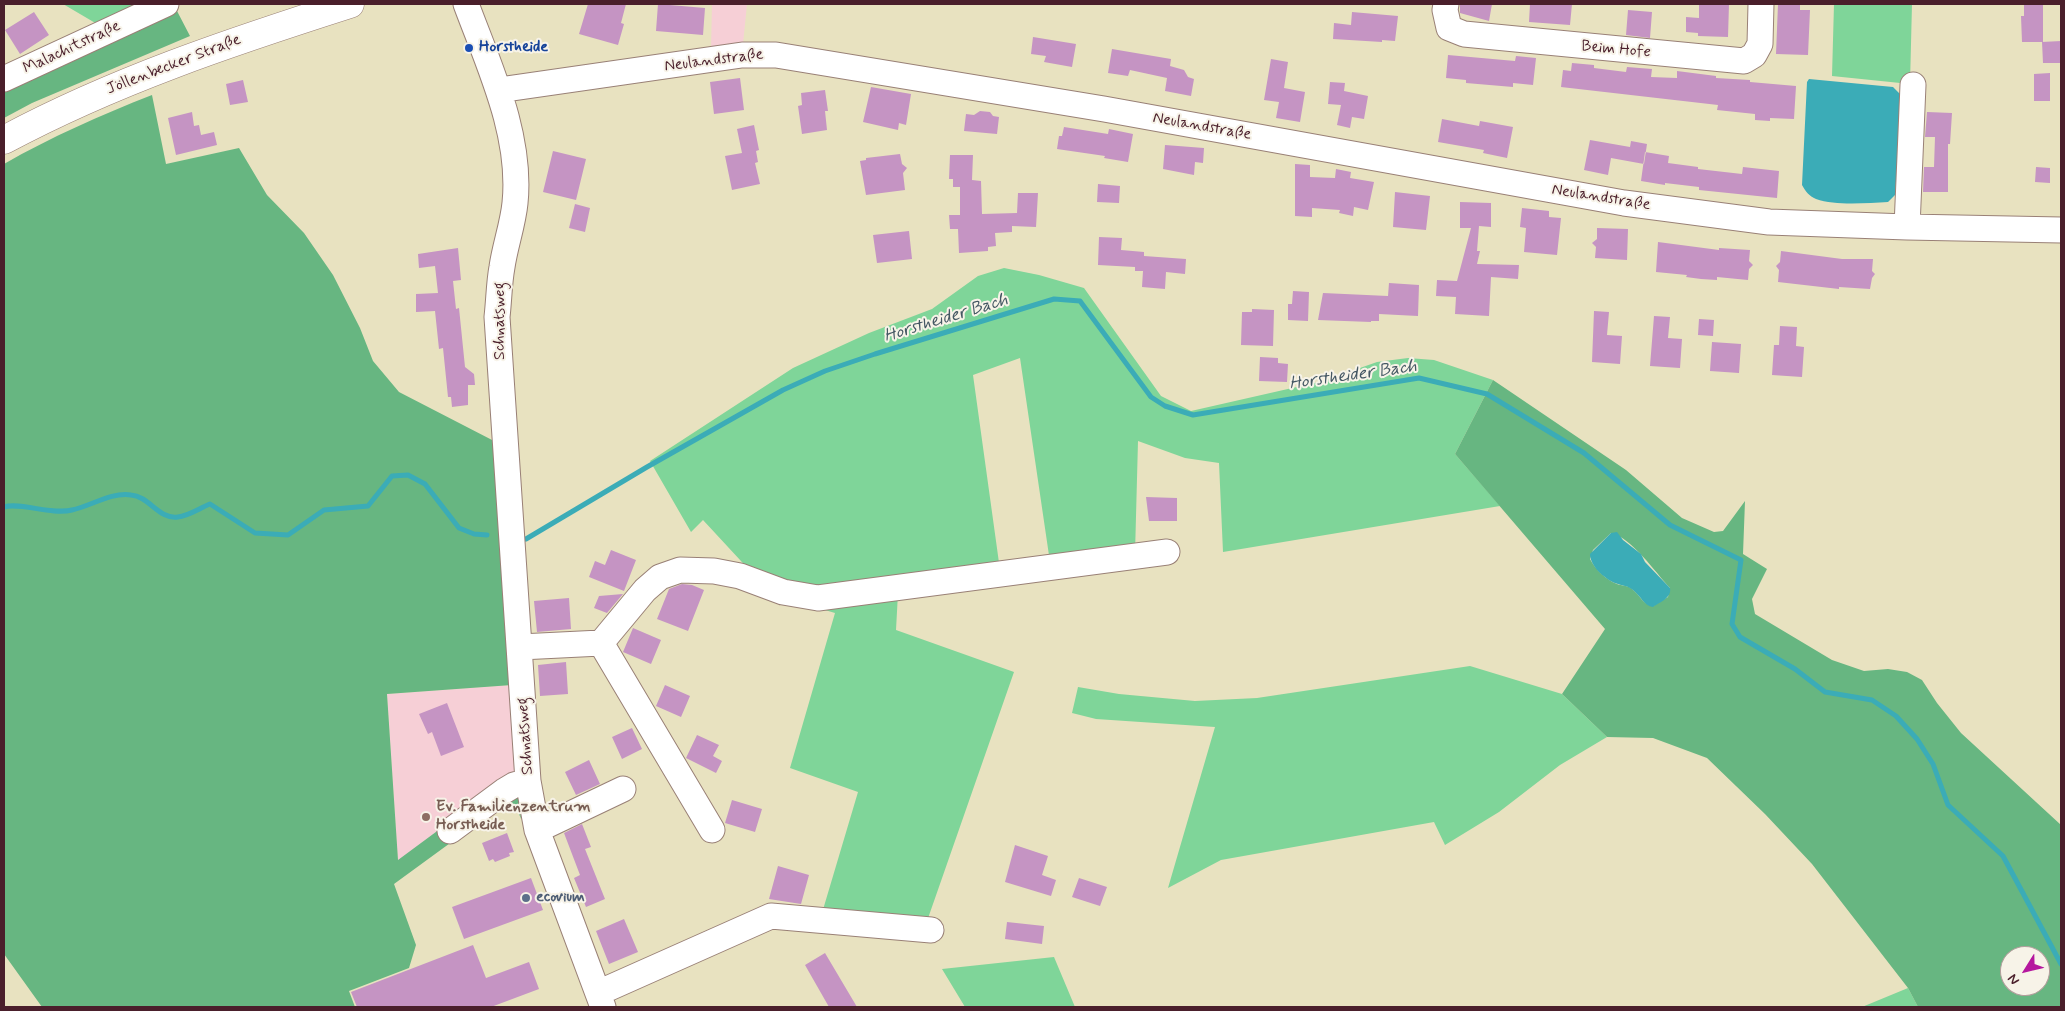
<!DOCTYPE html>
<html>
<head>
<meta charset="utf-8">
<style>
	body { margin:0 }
	#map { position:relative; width:2065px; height:1011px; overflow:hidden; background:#e8e2c0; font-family:Mynerve,sans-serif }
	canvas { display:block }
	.frame { position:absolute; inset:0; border:5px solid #4a1f2b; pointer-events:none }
	.north { position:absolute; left:2000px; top:946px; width:50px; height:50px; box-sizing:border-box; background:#f7f3e8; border:1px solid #b29e9c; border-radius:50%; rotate:234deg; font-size:14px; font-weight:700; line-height:20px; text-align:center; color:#4a1f2b }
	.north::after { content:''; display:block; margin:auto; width:18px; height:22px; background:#b5179e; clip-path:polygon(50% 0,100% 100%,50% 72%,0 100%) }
</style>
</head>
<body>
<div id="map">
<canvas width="2065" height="1011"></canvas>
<div class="frame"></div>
<div class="north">N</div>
</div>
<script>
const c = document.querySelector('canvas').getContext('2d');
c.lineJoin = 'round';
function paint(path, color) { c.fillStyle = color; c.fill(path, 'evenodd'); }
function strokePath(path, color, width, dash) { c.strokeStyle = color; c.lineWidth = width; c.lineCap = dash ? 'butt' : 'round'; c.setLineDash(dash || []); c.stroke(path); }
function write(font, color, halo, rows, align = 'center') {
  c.font = font + ' Mynerve,sans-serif'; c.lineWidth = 4; c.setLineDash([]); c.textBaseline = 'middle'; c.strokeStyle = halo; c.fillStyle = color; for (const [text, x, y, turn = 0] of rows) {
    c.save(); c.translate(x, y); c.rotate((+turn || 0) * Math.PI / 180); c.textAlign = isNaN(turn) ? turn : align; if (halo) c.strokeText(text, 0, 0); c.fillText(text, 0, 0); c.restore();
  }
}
paint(new Path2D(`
	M712 4H747L743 44 711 49Z
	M512 685 517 772 398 861 387 694Z`), '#f6cfd6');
paint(new Path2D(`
	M63 4H140L97 24Z
	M1834 4H1912L1910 84 1832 76Z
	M1004 268 1039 275 1084 288 1161 396 1191 411 1323 381 1377 362 1408 358 1434 360 1493 380 1455 454 1500 506 1223 552 1219 463 1185 458 1138 441 1135 554 1051 569 1020 358 973 375 1000 570 819 594 753 574 703 520 691 532 650 461 793 368 869 333 932 309 978 276Z
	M898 593 896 630 1014 672 926 924 822 913 858 792 790 768 835 613 798 602Z
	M1470 666 1562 694 1607 737 1560 765 1499 812 1445 845 1434 822 1221 860 1168 888 1215 727 1096 719 1072 713 1078 687 1119 694 1195 701 1257 698Z
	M1054 957 1075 1007H965L942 969Z
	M1908 988 1918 1007H1862Z`), '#7fd599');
paint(new Path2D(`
	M177 11 190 36 32 103 4 118V87Z
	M152 95 166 164 239 148 267 195 304 233 333 275 360 328 373 361 399 392 494 441 512 685 387 694 398 860 517 772 521 819 516 806 509 802 505 803 394 884 416 945 409 968 349 991 355 1007H42L4 954V164C51 137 101 115 152 95Z
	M1493 380 1626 470 1682 518 1714 532 1723 531 1745 501 1743 554 1767 569 1752 599 1755 614 1832 660 1864 671 1888 669 1907 672 1922 680 1937 703 1961 733 2061 825V1007H1918L1908 988 1812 864 1765 814 1707 758 1653 738 1607 737 1562 694 1605 629 1455 454ZM1611 533C1632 538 1655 572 1670 588L1668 597 1653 606C1643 605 1640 595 1632 589 1627 585 1622 586 1617 584 1606 580 1595 569 1590 559L1593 550ZM2010 956H2040V986H2010Z`), '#67b681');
paint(new Path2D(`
	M1809 79 1893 87 1902 96 1895 195 1888 202C1867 203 1836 206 1816 199 1809 196 1806 192 1802 185L1807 82Z
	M1617 532 1623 540 1641 554 1645 562 1670 588C1672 598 1660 602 1653 607 1644 606 1640 595 1633 590 1628 586 1624 586 1618 584 1607 581 1590 567 1590 554L1611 533Z`), '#3bacb7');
strokePath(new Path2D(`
	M4 507C20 502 51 515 72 510 91 506 111 492 131 495 149 496 159 520 178 517 188 516 200 508 210 504L255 533 288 535 324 510 368 506 392 476 408 475 425 484 459 528 474 534 487 535
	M526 539 647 467 783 390 825 371 875 354 1054 299 1080 301 1151 397 1165 406 1193 415 1419 378 1487 394 1584 453 1670 525 1741 560 1732 624 1740 637 1795 669 1825 692 1872 700 1896 716 1917 739 1933 764 1948 805 2003 856 2061 964`), '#3bacb7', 5);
paint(new Path2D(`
	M588 4H626L621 23 624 24 618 45 579 34Z
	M658 4 705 8 703 35 656 31Z
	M1460 4H1492L1489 21 1460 13Z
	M1530 4H1572L1570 25 1529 22Z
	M1699 4H1729L1728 37 1698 36V33L1686 32V17L1699 18Z
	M1778 4H1800V10H1810L1808 55 1776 54Z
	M2024 4H2043V42H2022L2021 16H2024Z
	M1628 10 1652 12 1650 38 1626 35Z
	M34 12 49 35 20 54 5 30Z
	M1352 12 1398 16 1395 41 1382 40V42L1333 39 1334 23 1351 25Z
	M1033 37 1076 44 1072 67 1044 62 1046 56 1031 54Z
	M2061 41V63H2043L2042 42Z
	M1112 49 1171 59 1170 66 1184 70 1188 77 1194 79 1191 96 1165 91 1167 78 1130 70 1128 76 1108 73Z
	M1448 55 1515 61 1516 56 1536 58 1533 85 1513 83V87L1466 83V80L1446 78Z
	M1271 59 1288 62 1284 88 1305 92 1300 122 1276 118 1279 102 1264 100Z
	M1572 63 1594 65V68L1626 72 1627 67 1652 69 1651 77 1677 78V71L1716 76V78L1750 80V82L1796 86 1794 119 1770 118V121L1755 120V114L1717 110 1718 105 1561 87 1563 70 1571 71Z
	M2050 73V101H2034V74Z
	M740 78 744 110 714 114 710 82Z
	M243 80 248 102 230 105 226 84Z
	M1330 82 1345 83 1344 91 1368 96 1364 119 1352 117 1350 128 1337 125 1341 105 1328 104Z
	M871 87 911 94 906 125 899 123 898 130 863 122Z
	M825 90 828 111H825L827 130 802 134 798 106 802 105 801 93Z
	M980 111 990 112 993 116 999 117 997 134 964 131 966 114 974 115Z
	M192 112 194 126 199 125 201 135 214 132 217 145 176 155 168 118Z
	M1927 112 1952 113 1950 144H1948V192H1923L1924 167H1934L1935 137H1925Z
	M1442 119 1479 126 1480 121 1513 127 1507 158 1483 153 1484 150 1438 142Z
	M754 125 759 150 756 151 758 162 755 163 760 184 732 190 725 156 742 153 737 129Z
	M1064 127 1108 134 1109 129 1133 134 1128 162 1104 158 1105 156 1057 149 1059 136H1062Z
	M1590 140 1630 147 1631 141 1647 144 1644 164 1611 158 1608 175 1584 170Z
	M1165 145 1204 148 1203 163 1195 162 1194 175 1163 169Z
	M553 151 586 159 576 200 543 192Z
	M1645 152 1669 156 1668 163 1698 167V169L1742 174 1743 167 1779 171 1777 198 1699 190V187L1665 183V185L1641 181Z
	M900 154 902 164 907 168 903 173 905 190 866 195 860 161 866 160V158Z
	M950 155H973L972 180 981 181 982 214 1017 213 1018 193H1038L1036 227 1012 226V232L995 233 996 246 988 247V251L959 253 958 229H950L949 215H960V187H953V179H949Z
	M1295 164 1310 165V177L1335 178 1336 169 1351 172 1350 178 1374 182 1368 210 1354 207 1353 216 1339 213 1340 210 1312 208V217L1295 216Z
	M2036 167 2050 168V183L2035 182Z
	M1098 184 1120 186 1119 203 1097 202Z
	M1395 192 1430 196 1426 230 1393 227Z
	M1460 202 1491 203V227L1479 226 1477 251H1480L1477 264 1519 265 1518 279 1491 277 1489 316 1455 314 1456 297 1436 296 1437 280 1457 281 1471 228H1460Z
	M575 204 590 208 585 232 569 228Z
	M1522 208 1549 211V217L1561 218 1557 255 1524 252 1526 228 1520 227Z
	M1597 228 1628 229 1627 260 1595 258 1596 247 1592 243 1597 239Z
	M909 231 912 259 877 263 873 235Z
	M1099 237 1122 238 1121 250 1144 252V256L1186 259 1185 274 1166 272 1165 289 1142 287 1143 271H1135V267L1098 265Z
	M1658 242 1719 250V248L1750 250 1749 261 1753 265 1749 269 1748 280 1717 277V280L1701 279 1686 277 1687 275 1656 272Z
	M458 248 461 280 453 281 456 309 459 308 465 367 474 374 475 385H468V405L452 407 451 397H448L443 348 439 349 435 311 416 312V294L438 293 435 266 419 268 418 254Z
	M1781 251 1842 259H1873L1872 271 1875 274 1872 278 1870 289 1839 287V289L1778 282 1779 270 1776 266 1780 262Z
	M1389 283 1419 285 1418 316 1379 314V321H1371V322L1318 320 1323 293 1388 296Z
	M1293 291 1309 292 1308 321 1288 320V304H1292Z
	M1252 309 1274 310 1273 346 1241 345 1242 312H1252Z
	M1594 311 1609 312 1607 335 1622 336 1620 364 1592 362Z
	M1654 316 1670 317 1668 338 1682 339 1680 368 1650 366Z
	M1699 319 1714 320 1713 336 1698 335Z
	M1780 326 1797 327 1796 346 1804 347 1802 377 1772 375 1774 345H1779Z
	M1712 342 1741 344 1739 373 1710 371Z
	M1260 357 1278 358V363L1288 364 1287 382 1259 381Z
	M1146 497 1177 498V521H1149Z
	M611 550 636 560 624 591 589 577 595 561 605 565Z
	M682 584 692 585 704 590 688 631 657 619 669 589Z
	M623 594 607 613 594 608 599 596Z
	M569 598 571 629 537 632 534 601Z
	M633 628 661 640 651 664 623 652Z
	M566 662 568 694 540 696 538 665Z
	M665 685 690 696 681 717 656 706Z
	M447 703 464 747 441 756 432 732 428 734 419 714Z
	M632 728 642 749 622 759 612 737Z
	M697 735 719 745 713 756 722 761 716 773 686 758Z
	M589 760 600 784 576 795 565 772Z
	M732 800 762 809 755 832 725 823Z
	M582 824 591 847 585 849 605 899 586 907 574 878 580 875 564 833Z
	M507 833 514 852 509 853 510 856 495 862 493 859 489 861 482 843Z
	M1015 845 1048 856 1042 875 1056 880 1051 896 1005 882Z
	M778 866 809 875 801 904 769 899Z
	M531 878 543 910 464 939 452 907Z
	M1079 878 1107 887 1100 906 1072 897Z
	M624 919 638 952 609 964 596 931Z
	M1007 922 1044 926 1042 944 1005 939Z
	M473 945 486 978 529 962 539 989 491 1007H357L351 992Z
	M825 953 857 1007H829L805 965Z`), '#c594c3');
const minor = new Path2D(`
	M466 4C489 66 522 135 515 203 513 224 505 246 502 267 499 283 499 300 497 317L528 781 537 830 603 1007
	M1446 4 1445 10 1449 28 1464 34 1744 61 1754 55 1760 44 1761 4
	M4 79 166 4
	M499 90 742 55H776L1104 109 1624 203 1769 222 1907 227 2061 230
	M1907 227 1913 85
	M601 643 712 830
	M520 647 601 643 645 590 660 577 680 570 714 571 740 576 783 592 818 598 1167 552
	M537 830 623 789
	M450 831 504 791 514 785 528 781
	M598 993 771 916 931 930`);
const major = new Path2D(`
	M4 140C114 81 231 42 350 4`);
strokePath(minor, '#998076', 27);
strokePath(major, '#998076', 29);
strokePath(minor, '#fff', 25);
strokePath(major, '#fff', 28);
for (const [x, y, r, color] of [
	[469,48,5,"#1a4fb4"],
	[426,817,5,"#8d6e63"],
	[526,898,5,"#5c6f8a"]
]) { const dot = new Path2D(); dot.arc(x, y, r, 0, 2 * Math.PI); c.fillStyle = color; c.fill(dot); strokePath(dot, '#f7f3e8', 2); }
write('16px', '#4a1f2b', '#f7f3e8', [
	["Malachitstraße",72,48,-25],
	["Beim Hofe",1616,50,5],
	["Neulandstraße",714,61,-7],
	["Jöllenbecker Straße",174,65,-21],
	["Neulandstraße",1202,127,10],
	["Neulandstraße",1601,198,9],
	["Schnatsweg",501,321,-90],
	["Schnatsweg",526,736,-94]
]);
write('bold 16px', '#164399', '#f7f3e8', [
	["Horstheide",479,48]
], 'left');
write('bold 16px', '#785e54', '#f7f3e8', [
	["Ev. Familienzentrum",436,808],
	["Horstheide",436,826]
], 'left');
write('bold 16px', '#4e5e75', '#f7f3e8', [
	["ecovium",536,898]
], 'left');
write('italic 18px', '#445763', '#f7f3e8', [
	["Horstheider Bach",946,319,-17],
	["Horstheider Bach",1353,376,-8]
]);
</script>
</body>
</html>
